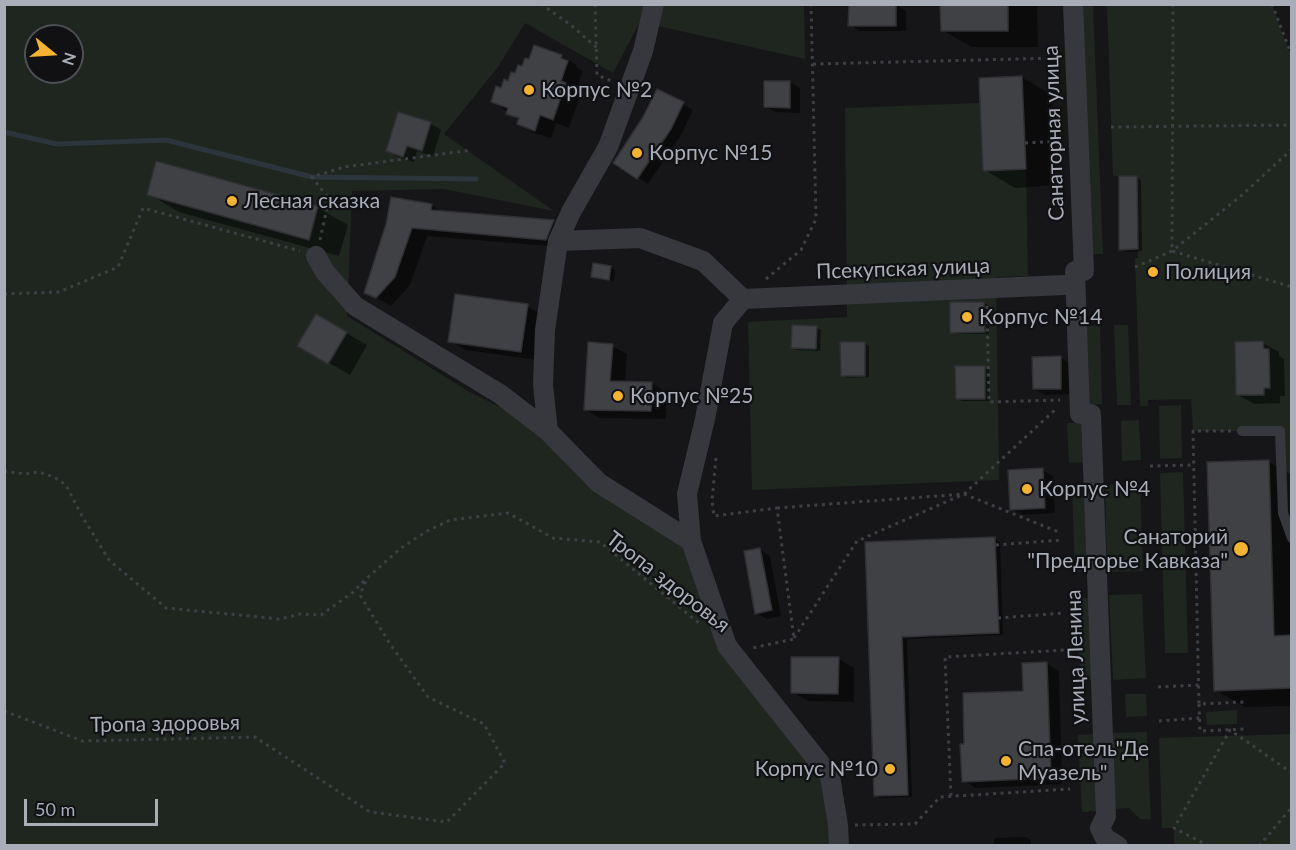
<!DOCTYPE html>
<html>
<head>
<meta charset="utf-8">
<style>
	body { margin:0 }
	#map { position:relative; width:1296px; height:850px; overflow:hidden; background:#161618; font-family:Lato,sans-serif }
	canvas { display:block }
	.frame { position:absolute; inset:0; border:6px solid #a8adb8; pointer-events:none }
	.north { position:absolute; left:24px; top:24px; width:60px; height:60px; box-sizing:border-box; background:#111113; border:2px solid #4d4f55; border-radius:50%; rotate:108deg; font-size:16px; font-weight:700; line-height:24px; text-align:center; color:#a8adb8 }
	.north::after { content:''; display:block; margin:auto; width:21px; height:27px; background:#f4b332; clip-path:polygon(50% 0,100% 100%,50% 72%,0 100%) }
	.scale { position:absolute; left:24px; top:799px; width:134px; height:27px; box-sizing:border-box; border:3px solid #a8adb8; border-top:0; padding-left:8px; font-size:18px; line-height:21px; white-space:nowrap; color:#a8adb8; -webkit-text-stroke:4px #111113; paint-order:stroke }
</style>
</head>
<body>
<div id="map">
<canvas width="1296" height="850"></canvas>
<div class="frame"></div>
<div class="north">N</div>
<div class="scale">50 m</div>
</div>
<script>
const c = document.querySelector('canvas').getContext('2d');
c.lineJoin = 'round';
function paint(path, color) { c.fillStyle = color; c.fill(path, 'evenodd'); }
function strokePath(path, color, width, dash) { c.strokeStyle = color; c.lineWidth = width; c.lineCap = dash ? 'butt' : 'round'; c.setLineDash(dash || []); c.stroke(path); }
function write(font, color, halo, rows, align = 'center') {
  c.font = font + ' Lato,sans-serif'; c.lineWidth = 4.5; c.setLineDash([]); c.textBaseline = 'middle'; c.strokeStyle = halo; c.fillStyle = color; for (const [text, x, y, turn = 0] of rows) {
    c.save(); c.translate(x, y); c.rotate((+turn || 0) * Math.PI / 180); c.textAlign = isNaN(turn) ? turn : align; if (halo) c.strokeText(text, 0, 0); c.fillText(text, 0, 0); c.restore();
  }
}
paint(new Path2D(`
	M5 5H804L805 59 640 22 613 73 525 23 498 67 444 134 554 211 444 189 352 191 347 316 468 391 548 431 599 483 691 541 727 646 830 776 839 845 5 846ZM36 36H72V72H36Z
	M1081 5H1093L1103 254H1091Z
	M1107 5H1272L1291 56V538L1283 514 1280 431H1193L1191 399 1148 400V406H1140L1135 258H1138L1137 176H1113Z
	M980 103 983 171 1026 169 1028 276 996 277 999 480 752 490 748 322 847 317 845 108Z
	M1100 325 1102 404 1087 405 1085 326Z
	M1114 325H1128L1131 405H1117Z
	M1181 405 1182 458 1160 459 1159 406Z
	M1139 420 1141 460 1122 461 1121 421Z
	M1067 423H1085L1086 462 1069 463Z
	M1183 472 1188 653H1165L1160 473Z
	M1140 484 1143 571 1107 572 1105 485Z
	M1072 487H1085L1089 571 1075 572Z
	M1142 594 1146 678 1113 680 1109 595Z
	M1090 598 1093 680H1080L1077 599Z
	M1125 694H1146L1147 716 1126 717Z
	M1237 710V724L1207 725 1206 712Z
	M1147 732 1151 819H1140L1129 808 1113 809 1110 733Z
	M1095 734 1099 811 1082 812 1078 735Z
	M1291 734V845H1174V828H1162L1159 738Z`), '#1e261f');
paint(new Path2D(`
	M942 4H1037L1038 47H972L942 30Z
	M896 5 906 11V31H860L850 25Z
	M561 56 577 65 576 67 583 71 576 90 581 93 569 128 556 123 551 138 534 133 519 124 520 120 492 101 516 75Z
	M1021 77 1052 95 1056 185 1015 188 985 170Z
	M790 82 800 88V113L776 112 765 106Z
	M683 104 693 110 681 135 648 184 615 162Z
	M399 114 431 124 441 130 433 156 417 151 414 162 398 157 388 151Z
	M1136 177 1141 180 1142 251 1126 252 1121 249Z
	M149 194 318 208 348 225 339 256 179 212Z
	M431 205 445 213 554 222 568 230 561 247 427 236 410 285 391 306 366 292 387 224Z
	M611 267 615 270 614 281 597 279 593 276Z
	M951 303H984L989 306V334H956L951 332Z
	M527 306 543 315 537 360 466 350 450 341Z
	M317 316 367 345 350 375 299 345Z
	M817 328 821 330 820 351 797 350 793 347Z
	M864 343 869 346V377L847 378 842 375Z
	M1263 343 1279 352V356L1284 359 1285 396H1280V403L1254 404 1238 395Z
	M612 346 627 354 625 383H651L666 392V419L600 418 586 410Z
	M1061 358 1071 364V394L1045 395 1034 389Z
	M984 368 989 370V401H962L957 398Z
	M1269 462 1292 475V706L1245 707 1215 690Z
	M1042 470 1053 476 1055 513 1022 515 1012 509Z
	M995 539 1000 542 1003 635 907 639 912 797 880 798 875 795 867 544Z
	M760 550 770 556 781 616 767 619 756 613Z
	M839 659 854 668V702L808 701 792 692Z
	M1047 664 1059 671 1062 784 976 788 964 781 966 745 1024 693Z
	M1026 837 1031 840V846H994V838Z`), '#0007');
strokePath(new Path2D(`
	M4 132 57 144 166 140 312 177 476 179`), '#2c353c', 5);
const building = new Path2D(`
	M849 4H896V26H848Z
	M940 4H1008V31H941Z
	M534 45 562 55 561 58 568 61 561 81 566 83 553 120 540 115 535 131 517 124 519 118 506 114 508 108 491 102 496 86 501 88 504 79 508 81 511 72 515 73 518 65 522 66 525 58 529 59Z
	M1022 76 1026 169 983 171 979 78Z
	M764 81H790V108L764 107Z
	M657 89 684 102 671 129 637 179 613 163 643 117Z
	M398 112 431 122 422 151 407 146 403 157 386 151Z
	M156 161 318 206 309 240 147 195Z
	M1119 176H1137L1138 249 1119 250Z
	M391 197 432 204 431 210 554 220 546 240 412 228 395 277 376 298 364 293 386 224Z
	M593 263 611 266 609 280 591 277Z
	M455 294 528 304 521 352 448 342Z
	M950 302H984L985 332 950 333Z
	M316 314 347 332 328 364 297 346Z
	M792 325 817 326 816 349 791 348Z
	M1263 341 1264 349H1269L1270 388H1264V395H1236L1235 342Z
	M588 342 613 344 610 381 652 382 651 411 584 410Z
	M840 342H865V376H841Z
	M1061 356V389H1033L1032 357Z
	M955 366H985V399H956Z
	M1269 460 1274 636 1292 635V688L1214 691 1207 462Z
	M1043 468 1045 508 1010 510 1008 470Z
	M995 537 999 633 902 637 908 795 874 796 865 542Z
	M760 548 772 610 755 614 744 551Z
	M791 657H839L838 694 791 693Z
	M1047 662 1051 778 962 782 960 744H964L963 693 1023 691 1022 663Z`);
paint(building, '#404145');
strokePath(building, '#303034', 1.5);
strokePath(new Path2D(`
	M541 4 571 25 597 48
	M595 4 597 75 614 82
	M1173 4 1172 251 1292 287
	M1272 4 1292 56
	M813 64 1058 58
	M1111 127 1292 125
	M1025 143 1061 141
	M320 240 329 199 312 177 344 167 472 150
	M1135 267 1172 251 1241 196 1292 149
	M766 279 801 250 816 219 811 4
	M4 294 59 292 118 267 143 208 300 251
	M987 306 989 402 1060 400
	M1231 431H1193L1199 704 1244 702
	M716 458 712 500 714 516 777 508 794 639 752 648
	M1150 466 1194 465
	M4 471 25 474 39 472 54 477 66 485 82 516 109 560 166 608 280 619 300 614 321 615 352 593 365 580
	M777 508 964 494 1057 408
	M996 545 1061 540
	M998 618 1064 613
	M794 638 857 541 964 494 1061 533
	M1158 687 1199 685
	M1199 704 1200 731 1245 729
	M4 711 83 741 255 737 370 812 447 822 505 763 484 724 428 697 390 644 360 595 367 578 401 548 427 531 450 520 508 513 553 538 600 542 700 624
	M1159 721 1200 718
	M951 796 945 657 1065 650
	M855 825 915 824 940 797 1070 789
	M1209 846 1174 828 1230 730 1292 773
	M1259 846 1292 807`), '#3d3f44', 3, [3, 4.5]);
strokePath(new Path2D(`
	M1242 431H1280L1283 513 1292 538`), '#37383d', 10);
strokePath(new Path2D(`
	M654 4 643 51 608 147 571 212 558 241 640 238 703 261 743 299 723 323 705 419 687 494 691 541 727 646 830 776 838 825 839 846
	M1073 4 1084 271H1075L1080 414H1091L1106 816 1100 828 1105 838 1118 846
	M558 241 545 330 543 385 548 431 599 483 691 541
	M316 256 325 272 355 306 500 394 548 431
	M743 299 1064 285`), '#37383d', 20);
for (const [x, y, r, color] of [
	[529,90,6,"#f4b332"],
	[637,153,6,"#f4b332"],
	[232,201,6,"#f4b332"],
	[1153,272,6,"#f4b332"],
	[967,317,6,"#f4b332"],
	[618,396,6,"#f4b332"],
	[1027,489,6,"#f4b332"],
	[1241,549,8,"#f4b332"],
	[1006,761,6,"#f4b332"],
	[890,769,6,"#f4b332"]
]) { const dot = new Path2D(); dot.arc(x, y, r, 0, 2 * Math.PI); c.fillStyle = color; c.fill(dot); strokePath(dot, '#111113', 2); }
write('21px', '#a8adb8', '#111113', [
	["Корпус №2",541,90],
	["Корпус №15",649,153],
	["Лесная сказка",244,201],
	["Полиция",1165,272],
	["Корпус №14",979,317],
	["Корпус №25",630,396],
	["Корпус №4",1039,489],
	["Санаторий",1228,537,"right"],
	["\"Предгорье Кавказа\"",1228,561,"right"],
	["Спа-отель\"Де",1018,749],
	["Муазель\"",1018,773],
	["Корпус №10",878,769,"right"]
], 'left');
write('21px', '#a8adb8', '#111113', [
	["Санаторная улица",1054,133,-92],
	["Псекупская улица",903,269,-2],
	["Тропа здоровья",668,582,38],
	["улица Ленина",1076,657,-92],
	["Тропа здоровья",165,724,-1]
]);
</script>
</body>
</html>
